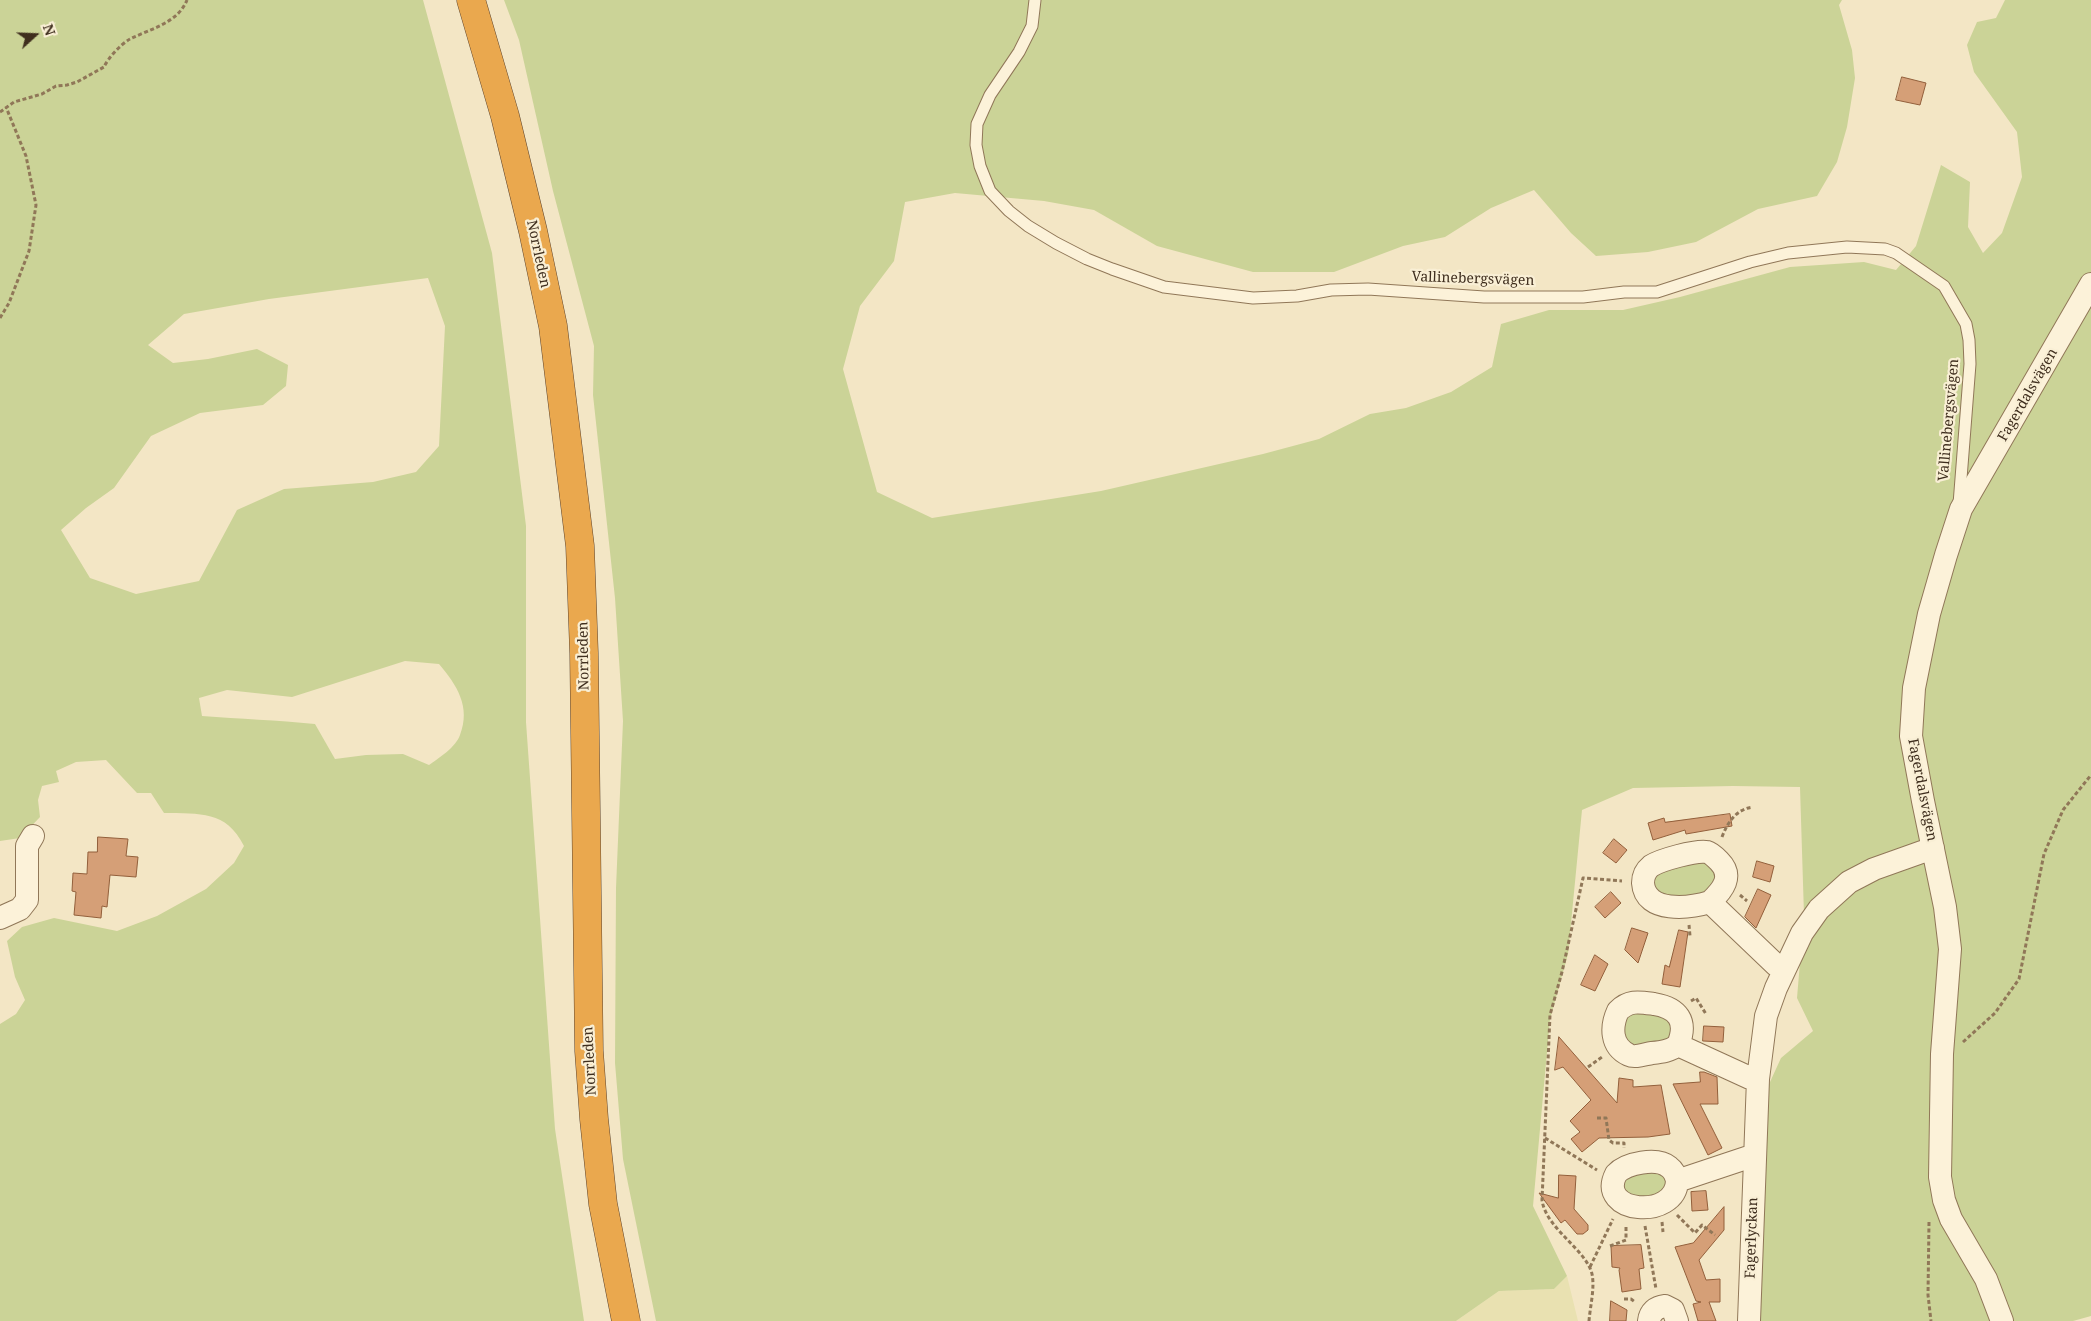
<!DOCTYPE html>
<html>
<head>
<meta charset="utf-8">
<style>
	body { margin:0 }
	#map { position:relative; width:2091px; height:1321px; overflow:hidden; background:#f3e6c5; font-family:"Noto Serif",serif }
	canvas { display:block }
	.north { position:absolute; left:10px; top:10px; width:50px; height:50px; -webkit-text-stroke:4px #f9efd5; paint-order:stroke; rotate:70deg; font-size:14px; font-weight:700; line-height:20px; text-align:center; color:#3f2e1e }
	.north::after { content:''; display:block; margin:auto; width:18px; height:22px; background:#3f2e1e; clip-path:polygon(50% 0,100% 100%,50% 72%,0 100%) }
</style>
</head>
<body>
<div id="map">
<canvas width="2091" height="1321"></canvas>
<div class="north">N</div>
</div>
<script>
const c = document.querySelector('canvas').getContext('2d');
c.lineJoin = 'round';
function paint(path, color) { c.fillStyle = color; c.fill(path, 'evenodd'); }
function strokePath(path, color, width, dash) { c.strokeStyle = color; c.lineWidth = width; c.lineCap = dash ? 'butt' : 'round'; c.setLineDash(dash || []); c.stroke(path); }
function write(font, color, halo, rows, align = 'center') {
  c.font = font + ' "Noto Serif",serif'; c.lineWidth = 4.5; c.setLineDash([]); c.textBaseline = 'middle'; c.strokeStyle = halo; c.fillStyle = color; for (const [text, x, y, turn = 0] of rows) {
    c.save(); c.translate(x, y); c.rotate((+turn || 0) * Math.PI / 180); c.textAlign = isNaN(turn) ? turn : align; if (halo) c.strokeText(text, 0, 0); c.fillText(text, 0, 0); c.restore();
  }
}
paint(new Path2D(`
	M1567 1276 1578 1321H1456L1499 1291 1554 1289Z`), '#e9e1b1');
paint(new Path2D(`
	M0 0H423L492 253 526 526V722L555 1129 584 1321H0V1024L16 1014 25 1000 15 977 7 941 22 927 54 918 117 931 157 916 206 889 234 863 244 846C226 810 200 814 164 813L151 793H137L106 760 76 762 56 771 59 782 42 786 38 800 40 817 20 838 0 841ZM428 278 445 326 439 446 416 472 373 482 284 489 237 510 199 581 136 594 90 578 61 530 86 508 114 488 151 436 200 413 263 405 286 386 288 365 257 349 208 359 173 363 148 345 184 314 269 299ZM405 661 439 664C457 685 471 707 460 735 456 747 439 758 429 765L403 754 366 755 335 759 315 724C277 720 240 719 202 716L199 698 227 690 292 697Z
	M504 0H1842L1839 5 1852 50 1855 78 1847 127 1837 162 1817 196 1758 209 1696 242 1648 252 1596 256 1571 233 1534 190 1491 208 1445 237 1403 246 1334 272H1253L1157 246 1094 210 1044 201 955 193 905 202 894 261 860 306 843 369 877 492 932 518 1101 491 1263 454 1319 439 1370 414 1406 408 1451 392 1492 367 1501 324 1549 310H1623L1680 297 1790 267 1864 262 1896 270 1916 246 1941 165 1970 182 1968 227 1983 253 2002 233 2022 177 2017 132 1974 72 1967 45 1977 22 1996 18 2005 0H2091V1316L2073 1321H1756L1760 1113 1770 1082 1781 1058 1813 1031 1797 998 1804 915 1800 787 1733 786 1633 788 1582 810 1568 954 1550 1019 1533 1206 1567 1276 1554 1289 1499 1291 1456 1321H656L623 1159 615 1063 616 888 623 721 615 598 593 395 594 346 553 191 519 40Z
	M1700 855 1720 869 1703 900 1667 903 1647 879Z
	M1624 1010 1669 1013 1675 1041 1629 1052 1619 1015Z
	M1656 1167 1671 1187 1639 1202 1617 1186 1618 1181Z`), '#cbd397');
const building = new Path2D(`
	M1902 77 1926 83 1920 105 1896 100Z
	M1730 814 1732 826 1686 834 1685 830 1653 840 1648 823 1664 818 1665 822Z
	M98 837 128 839 126 856 138 857 136 877 110 875 107 907 102 906 101 918 74 915 76 892 72 891 73 873 87 874 88 852H97Z
	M1614 839 1627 850 1616 863 1603 853Z
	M1757 861 1774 866 1770 882 1753 877Z
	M1758 889 1771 895 1756 928 1745 917Z
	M1611 892 1621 903 1605 918 1595 907Z
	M1632 928 1648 933 1638 963 1625 950Z
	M1679 930 1688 932 1680 987 1662 984 1665 965 1669 967Z
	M1595 955 1608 964 1595 991 1581 985Z
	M1704 1026 1724 1027 1723 1042 1703 1041Z
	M1559 1037 1617 1103 1619 1078 1633 1080V1087L1661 1085 1670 1134 1648 1137 1599 1138 1582 1152 1571 1139 1580 1132 1570 1121 1591 1100 1563 1067 1555 1070Z
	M1700 1072H1704L1717 1077 1718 1104H1700L1722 1148 1708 1155 1673 1084 1700 1082Z
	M1559 1175 1576 1176 1574 1209 1588 1225V1230L1583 1234H1577L1565 1220 1561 1223 1539 1193 1558 1198Z
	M1706 1191 1708 1210 1692 1211 1691 1192Z
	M1724 1207V1230L1699 1260 1706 1280 1720 1279V1302H1709L1716 1321H1698L1693 1304 1701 1302 1696 1301 1675 1247 1693 1243Z
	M1641 1245 1644 1268 1639 1269 1641 1289 1622 1292 1619 1270 1620 1268 1612 1267 1611 1246Z
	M1611 1301 1627 1310 1626 1321H1610Z`);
paint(building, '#d59f77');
strokePath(building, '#925f3b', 1);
const lane = new Path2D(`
	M1035 0 1032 26 1019 52 990 95 977 124 976 145 980 166 990 191 1009 211 1028 226 1056 243 1087 259 1112 269 1164 287 1253 298 1297 296 1331 290 1368 289 1484 297H1583L1624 292H1657L1750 262 1788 253 1847 247 1885 249 1896 253 1944 286 1966 324 1969 340 1970 364 1959 504`);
const street = new Path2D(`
	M1710 902C1723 890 1734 876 1719 861 1715 857 1711 853 1707 852 1696 850 1660 860 1651 866 1646 870 1643 876 1643 883 1645 914 1690 908 1710 902L1776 965 1784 969
	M0 918 20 909 27 900V846L33 836
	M1678 1045C1670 1051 1662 1052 1652 1053 1645 1054 1635 1058 1629 1055 1610 1046 1611 1026 1618 1011 1629 1000 1639 1002 1654 1004 1678 1008 1688 1021 1678 1045L1750 1078 1758 1079
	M1677 1181C1676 1220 1596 1214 1616 1174 1626 1163 1657 1157 1669 1167 1673 1170 1676 1176 1677 1181L1755 1155
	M1649 1321C1650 1312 1656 1307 1665 1306L1673 1310 1677 1321
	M1749 1321 1758 1079 1766 1016 1776 988 1802 933 1819 909 1849 882 1874 869 1933 848
	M2002 1321 1986 1279 1951 1219 1944 1200 1940 1177 1942 1054 1950 949 1945 907 1923 801 1911 736 1914 688 1929 614 1946 555 1961 509 2091 284`);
const highway = new Path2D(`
	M471 0 505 116 533 231 553 326 580 546 584 653 589 1051 594 1119 603 1204 626 1321`);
strokePath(lane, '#907758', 13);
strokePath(street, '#907758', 24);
strokePath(highway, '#5e442d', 29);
strokePath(new Path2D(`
	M0 112 14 102 42 94 56 86 67 85 77 82 104 67C108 58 121 44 130 39 150 29 178 23 187 0
	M0 318 9 303 29 251 36 205 26 156 6 107
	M1722 837C1728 821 1737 809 1753 807
	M1740 895 1747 901
	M1689 925 1690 936
	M1691 1001 1696 998 1706 1014
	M1963 1042 1995 1013 2019 979 2044 854 2063 810 2091 775
	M1588 1067 1602 1057
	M1597 1118H1606L1609 1140 1613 1143H1624V1148
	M1545 1138 1597 1170
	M1677 1215 1695 1233 1702 1225 1715 1235
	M1662 1222 1663 1232
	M1929 1222 1928 1295 1931 1321
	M1645 1226 1656 1289
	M1610 1246 1626 1240V1225
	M1590 1267 1613 1219
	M1624 1299H1631L1635 1302
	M1589 1321C1590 1307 1595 1288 1592 1274 1586 1249 1546 1229 1542 1200L1550 1015 1562 972 1583 878 1622 881`), '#907758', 3, [4, 2.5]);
strokePath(lane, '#fcf2d9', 11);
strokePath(street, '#fcf2d9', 22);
strokePath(highway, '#eaa84e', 28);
write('14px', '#3f2e1e', '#f9efd5', [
	["Norrleden",538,254,78],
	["Vallinebergsvägen",1473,279,2],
	["Fagerdalsvägen",2028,395,-60],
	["Vallinebergsvägen",1949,420,-85],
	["Norrleden",584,656,-91],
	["Fagerdalsvägen",1922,790,79],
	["Norrleden",590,1061,-93],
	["Fagerlyckan",1752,1238,-88]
]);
</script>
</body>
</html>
